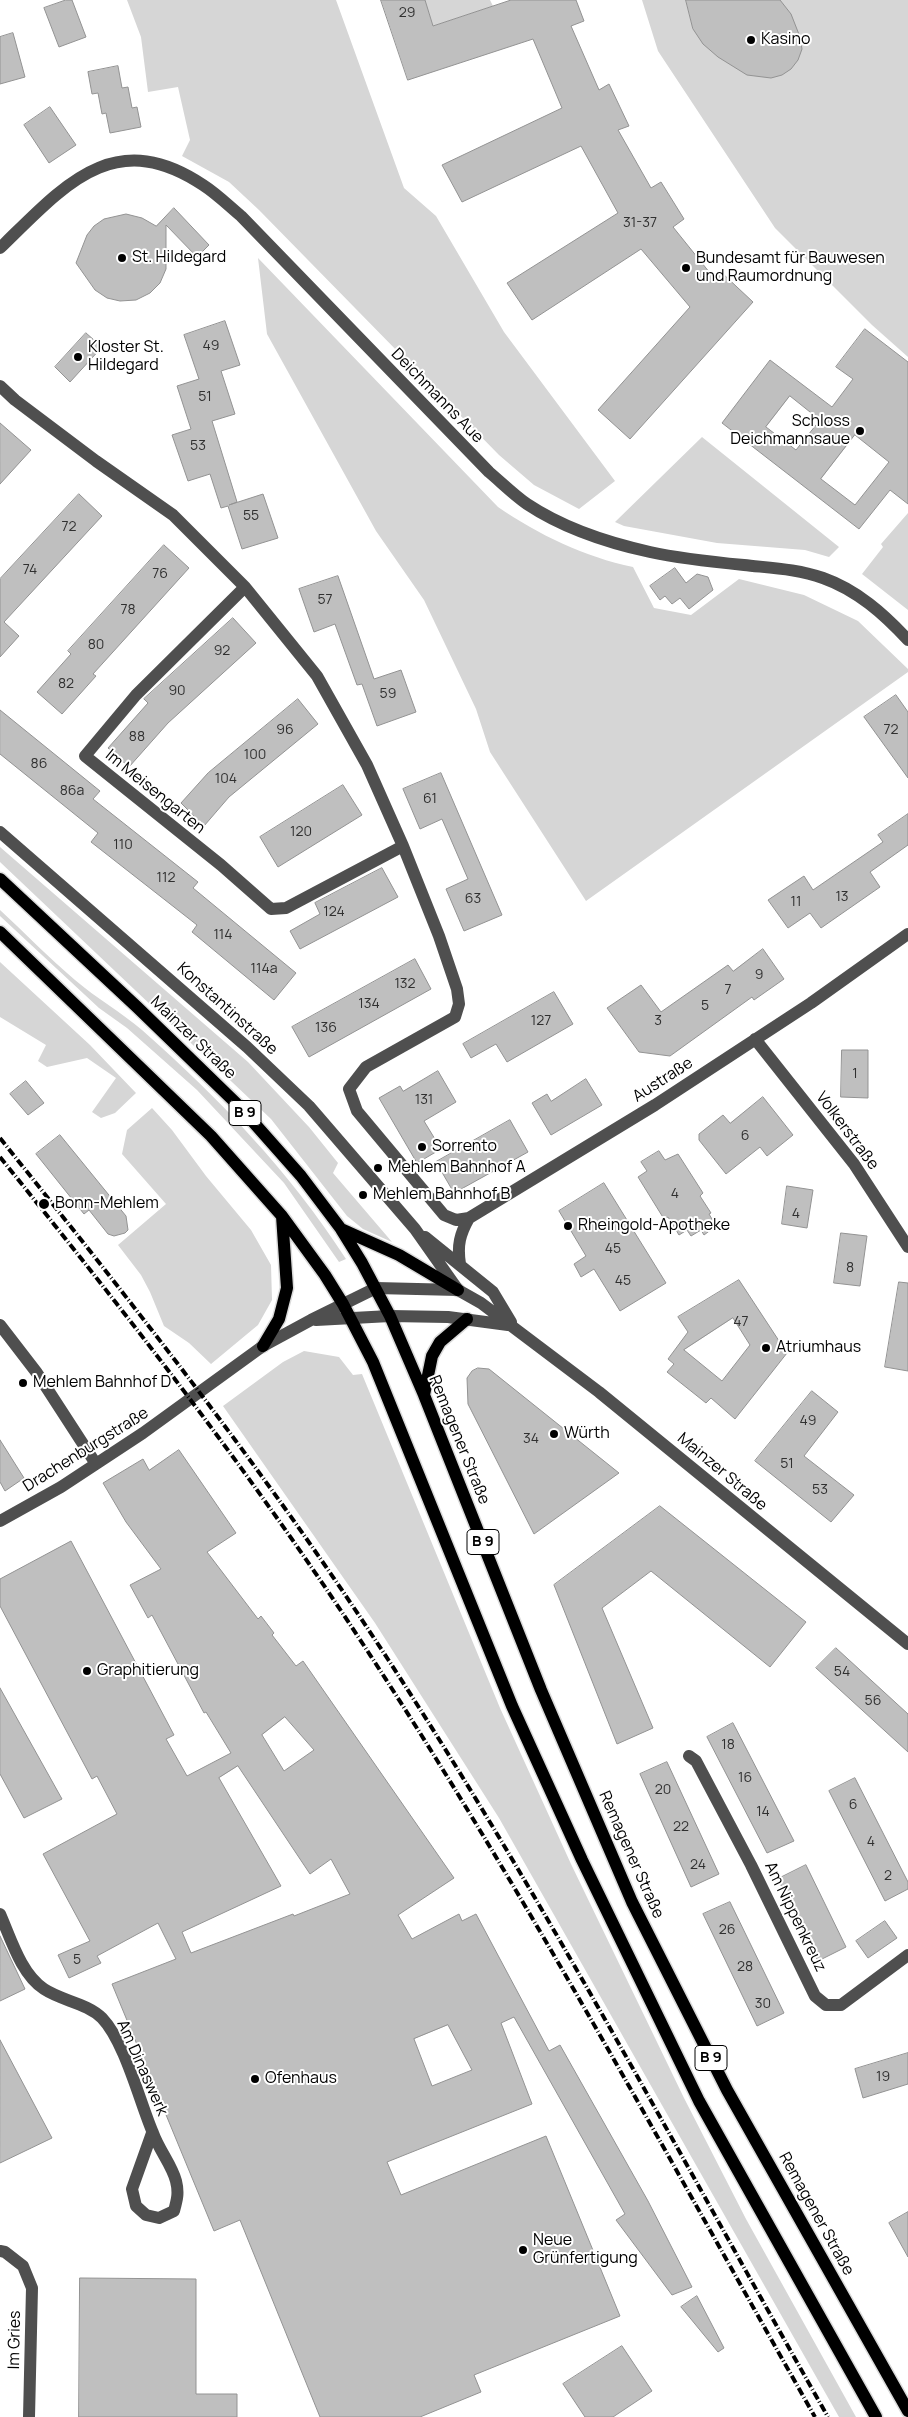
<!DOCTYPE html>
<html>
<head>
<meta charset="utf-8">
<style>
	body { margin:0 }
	canvas { display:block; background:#fff }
</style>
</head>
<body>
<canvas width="908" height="2417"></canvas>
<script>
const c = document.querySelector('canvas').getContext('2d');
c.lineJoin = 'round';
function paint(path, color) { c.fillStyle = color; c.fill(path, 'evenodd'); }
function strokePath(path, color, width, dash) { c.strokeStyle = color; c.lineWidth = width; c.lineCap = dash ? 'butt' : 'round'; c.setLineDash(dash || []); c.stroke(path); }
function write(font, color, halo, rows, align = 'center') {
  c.font = font + ' Manrope,sans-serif'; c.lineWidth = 4; c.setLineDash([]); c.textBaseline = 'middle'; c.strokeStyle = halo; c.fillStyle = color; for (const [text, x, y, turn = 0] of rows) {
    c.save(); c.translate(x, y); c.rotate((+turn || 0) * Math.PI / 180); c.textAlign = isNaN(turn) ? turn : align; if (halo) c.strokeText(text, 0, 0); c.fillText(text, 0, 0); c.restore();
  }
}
paint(new Path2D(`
	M127 0H336L404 188 436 216 504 332 615 481 579 509 534 485 499 455 259 210 229 182 182 156 190 140 178 87 148 92 141 37Z
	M425 0H490L493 6 433 26Z
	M642 0H908V357L872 325 775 228 658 51Z
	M258 258 498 507C539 535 585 557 633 567L654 608 691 615 739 579 804 595 858 621 908 669V672L586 901 490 752 476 709 424 600 376 531 267 334Z
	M702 437 839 547 829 557 805 550 717 543 624 526 615 522Z
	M908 513V610L862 574 883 547 881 544Z
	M0 847 248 1062 309 1127 338 1163 333 1173 392 1242 363 1229 347 1216 271 1119 0 862Z
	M0 910C25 933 49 958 75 980 96 998 121 1012 142 1030 220 1099 289 1171 346 1259L339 1262 284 1183 197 1090 127 1028 99 1008 0 916Z
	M0 962 90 1045 136 1093 115 1113 101 1118 92 1112 116 1078 87 1058 47 1067 38 1061 46 1045 0 1017Z
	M152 1108 172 1130 206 1176 251 1230 271 1265 272 1300 258 1325 211 1364 189 1343 164 1326 150 1292 141 1275 118 1245 166 1204 122 1154 127 1130Z
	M304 1351 339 1357 353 1375 362 1374 500 1708 571 1864 684 2098 746 2219 856 2417H839L499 1818 375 1623 223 1406 283 1362Z`), '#d6d6d6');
const building = new Path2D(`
	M66 0H72L86 37 59 47 44 8Z
	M381 0H425L433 26 511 0H576L584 21 571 26 599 90 609 84 629 126 618 130 651 188 661 182 684 219 673 227 714 278 721 272 753 302 630 439 598 410 690 307 641 249 532 320 507 283 618 213 581 146 462 202 442 165 562 108 533 39 408 80Z
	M686 0H780L791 14 800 37 802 49 798 60 791 69 782 75 771 78 747 75 718 57 703 44 693 29Z
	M13 33 25 77 0 84V37Z
	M118 66 122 88 128 87 132 108 137 107 141 127 110 133 106 113 102 114 98 93 92 94 88 72Z
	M50 107 76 145 49 163 24 125Z
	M174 208 209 245 197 257 166 225V269L160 283 150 293 136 300 120 301 107 298 95 290 76 263 87 235 94 226 104 219 126 214 142 218 156 226Z
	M225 321 240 365 221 371 235 414 212 421 237 502 229 505 263 494 278 538 242 549 228 506 221 508 210 474 188 481 172 435 191 429 177 386 199 379 184 335Z
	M865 329 908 362V504L890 490 859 529 722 423 770 360 832 407 853 379 836 367ZM790 396 820 420 796 450 766 427ZM855 435 889 462 855 505 821 479Z
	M86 333 102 347 70 382 55 367Z
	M0 423 31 450 0 484Z
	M79 494 102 516 4 622 19 636 0 657V579Z
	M164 545 189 568 93 674 96 676 62 714 37 692 71 654 68 651Z
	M675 568 686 583 697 574 708 577 713 590 689 609 680 598 672 604 665 596 660 600 650 586Z
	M338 576 374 679 401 670 416 712 377 726 362 684 357 685 335 624 314 632 299 589Z
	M233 618 256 643 168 723 129 767 108 748 148 703 144 699Z
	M896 695 908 712V778L864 717Z
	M298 699 318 724 229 797 204 826 181 803 208 773Z
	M0 710 100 791 93 799 198 882 193 888 296 973 274 1000 192 932 197 925 91 842 98 833 0 754Z
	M441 773 502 915 464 931 446 889 468 879 442 819 420 829 403 789Z
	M343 785 362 815 278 867 260 837Z
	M908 814V845L870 872 880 887 821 928 810 913 788 928 768 900 804 876 813 890 883 842 878 835Z
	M382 868 398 897 300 949 290 931 320 914 315 903Z
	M763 949 784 979 754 1000 752 997 670 1056 639 1052 607 1008 641 985 661 1012 728 965 733 971Z
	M415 959 431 989 309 1057 292 1027Z
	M554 992 573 1024 507 1062 496 1044 471 1058 463 1044Z
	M842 1050H868V1098L841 1097Z
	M438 1071 456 1102 424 1121 441 1149 417 1163 379 1098 400 1086 403 1091Z
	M586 1079 602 1105 551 1135 532 1103 547 1094 551 1101Z
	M26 1081 44 1103 28 1115 10 1094Z
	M763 1097 793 1135 767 1156 760 1147 726 1174 699 1140V1134L723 1115 730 1123Z
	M510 1120 528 1152 454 1193 436 1162Z
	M60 1135 126 1216 128 1230 125 1233 114 1236 108 1234 89 1210 84 1214 36 1154Z
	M659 1151 665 1160 678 1154 703 1193 700 1196 711 1213 709 1214 716 1226 704 1235 701 1230 691 1236 687 1230 679 1235 668 1217 664 1219 638 1177 647 1171 641 1162Z
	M604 1183 666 1283 620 1311 594 1269 581 1277 574 1264 586 1256 559 1211Z
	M787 1186 813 1190 807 1228 782 1224Z
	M841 1233 867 1236 860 1286 834 1283Z
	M739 1280 787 1353 735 1419 711 1398 706 1403 667 1372 674 1364 668 1359 688 1332 678 1317ZM733 1318 750 1345 722 1381 684 1350Z
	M899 1282 908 1283V1371L885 1367Z
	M478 1368 489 1369 619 1473 534 1534 468 1404 467 1378 472 1371Z
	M812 1391 838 1412 804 1456 854 1495 831 1522 755 1461Z
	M0 1440 24 1478 5 1491 0 1482Z
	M179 1450 236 1533 207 1552 258 1619 261 1616 274 1633 272 1635 296 1666 303 1661 454 1878 398 1915 412 1939 459 1914 462 1921 476 1914 549 2051 560 2045 648 2201 692 2287 672 2295 616 2220 625 2214 514 2017 501 2023 532 2104 387 2162 401 2195 546 2136 620 2316 474 2375 481 2392 420 2417H320L240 2220 214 2231 112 1984 176 1959 158 1923 97 1956 101 1963 69 1978 58 1955 90 1941 43 1854 117 1814 97 1776 92 1779 0 1606V1579L71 1541 174 1735 166 1739 187 1776 231 1753 206 1712 204 1713 152 1615 148 1618 130 1585 161 1569 126 1522 103 1483 143 1459 149 1470ZM285 1717 314 1750 284 1771 262 1735ZM238 1766 310 1874 331 1859 350 1894 294 1916 293 1914 191 1953 182 1932 281 1886 219 1778ZM448 2025 472 2070 432 2086 414 2039Z
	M660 1506 806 1622 770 1667 651 1571 602 1608 653 1728 617 1744 554 1585Z
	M836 1648 908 1714V1752L816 1668Z
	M0 1688 62 1799 24 1818 0 1774Z
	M733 1723 794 1841 767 1853 707 1737Z
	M667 1762 719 1874 691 1887 640 1774Z
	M855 1778 908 1882V1889L885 1901 829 1791Z
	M806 1865 846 1947 818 1961 778 1879Z
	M730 1902 784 2013 757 2026 703 1914Z
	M885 1921 897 1938 868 1958 856 1941Z
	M0 1936 25 1989 0 2001Z
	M0 2040 52 2138 0 2163Z
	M908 2053V2084L863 2098 855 2069Z
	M908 2212V2257L889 2223Z
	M80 2278 196 2279V2394H237V2417H79Z
	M697 2296 724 2348 718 2352 681 2307Z
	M622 2346 652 2391 613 2417H585L563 2384Z`);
paint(building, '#bfbfbf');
strokePath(building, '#939393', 1);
const major = new Path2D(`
	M0 879 137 1007 239 1106 301 1176 341 1229 362 1263 390 1316 424 1395 541 1690 632 1902 727 2090 908 2411
	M0 932 211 1136 282 1216 325 1275 343 1304 373 1362 512 1706 582 1860 699 2101 876 2417
	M341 1229 399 1255 458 1290
	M263 1346 279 1319 287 1288 282 1216
	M424 1395 432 1356 440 1342 467 1319`);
strokePath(major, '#dbdbdb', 15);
strokePath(new Path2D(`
	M0 248C63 187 113 125 203 185 217 194 229 206 241 216L489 472C502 483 514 495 527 504 563 528 609 543 650 552 682 559 713 562 744 565 771 568 798 569 823 578 857 590 884 614 908 640
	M0 386 15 400 96 461 173 515 245 587 317 676 367 765 403 846 439 936 457 989 459 1004 455 1017 366 1067 349 1089 357 1111 444 1215 456 1220 469 1218
	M245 587 136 695 85 756 221 865 271 909 286 908 403 846
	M0 832 247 1047 309 1106 415 1229 458 1290
	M755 1039 854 1164 908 1247
	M425 1237 493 1292 511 1322
	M460 1264C457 1245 460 1234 469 1218L655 1105 811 1003 908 934
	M316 1320 390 1316 448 1317 508 1325
	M0 1325 37 1373 96 1464
	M0 1521 61 1487 143 1433 263 1346 311 1320 376 1288 458 1290 481 1303 599 1392 908 1644
	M689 1756 696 1761 751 1865 815 1996 826 2005H841L908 1955
	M0 1914C11 1939 21 1974 44 1989 62 2001 87 2003 102 2018 125 2042 140 2103 153 2133 159 2150 172 2165 176 2181 179 2193 177 2200 174 2211L159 2218 146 2215 136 2206 132 2189 152 2133
	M0 2251 5 2252 23 2266 32 2288 29 2417`), '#4f4f4f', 12);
strokePath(major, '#000', 12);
strokePath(new Path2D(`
	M0 1138C128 1298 255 1458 368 1629 536 1882 678 2153 828 2417
	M0 1157C125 1312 248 1469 357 1635 523 1887 666 2154 815 2417`), '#000', 4, [8, 2.5, 1, 2.5]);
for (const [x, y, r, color] of [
	[751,40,5,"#000"],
	[122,258,5,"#000"],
	[686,268,5,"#000"],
	[78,357,5,"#000"],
	[860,431,5,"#000"],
	[422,1147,5,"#000"],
	[378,1168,5,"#000"],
	[363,1195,5,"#000"],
	[44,1204,6,"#000"],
	[568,1226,5,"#000"],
	[766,1348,5,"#000"],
	[23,1383,5,"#000"],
	[554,1434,5,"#000"],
	[87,1671,5,"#000"],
	[255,2079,5,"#000"],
	[523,2250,5,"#000"]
]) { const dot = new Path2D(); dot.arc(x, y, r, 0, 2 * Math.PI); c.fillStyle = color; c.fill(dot); strokePath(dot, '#fff', 2); }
write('14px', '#303030', null, [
	["29",407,13],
	["31-37",640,223],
	["49",211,346],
	["51",205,397],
	["53",198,446],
	["55",251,516],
	["72",69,527],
	["74",30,570],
	["76",160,574],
	["57",325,600],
	["78",128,610],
	["80",96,645],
	["92",222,651],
	["82",66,684],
	["90",177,691],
	["59",388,694],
	["96",285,730],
	["72",891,730],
	["88",137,737],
	["100",255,755],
	["86",39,764],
	["104",226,779],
	["86a",72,791],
	["61",430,799],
	["120",301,832],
	["110",123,845],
	["112",166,878],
	["13",842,897],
	["63",473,899],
	["11",796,902],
	["124",334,912],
	["114",223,935],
	["114a",264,969],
	["9",759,975],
	["132",405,984],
	["7",728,990],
	["134",369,1004],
	["5",705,1006],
	["127",541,1021],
	["3",658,1021],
	["136",326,1028],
	["1",855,1074],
	["131",424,1100],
	["6",745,1136],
	["4",675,1194],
	["4",796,1214],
	["45",613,1249],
	["8",850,1268],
	["45",623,1281],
	["47",741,1322],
	["49",808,1421],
	["34",531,1439],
	["51",787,1464],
	["53",820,1490],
	["54",842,1672],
	["56",873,1701],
	["18",728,1745],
	["16",745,1778],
	["20",663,1790],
	["6",853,1805],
	["14",763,1812],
	["22",681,1827],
	["4",871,1842],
	["24",698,1865],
	["2",888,1876],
	["26",727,1930],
	["5",77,1960],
	["28",745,1967],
	["30",763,2004],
	["19",883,2077]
]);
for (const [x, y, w] of [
	[245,1113,32],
	[483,1542,32],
	[711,2058,32]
]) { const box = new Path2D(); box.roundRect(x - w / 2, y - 12.5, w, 25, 4); c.fillStyle = '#fff'; c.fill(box); strokePath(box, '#000', 1); }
write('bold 15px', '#000', null, [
	["B 9",245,1113],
	["B 9",483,1542],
	["B 9",711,2058]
]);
write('16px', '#000', '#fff', [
	["Kasino",761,40],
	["St. Hildegard",132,258],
	["Bundesamt für Bauwesen",696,259],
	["und Raumordnung",696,277],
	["Kloster St.",88,348],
	["Hildegard",88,366],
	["Schloss",850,422,"right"],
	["Deichmannsaue",850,440,"right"],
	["Sorrento",432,1147],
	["Mehlem Bahnhof A",388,1168],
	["Mehlem Bahnhof B",373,1195],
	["Bonn-Mehlem",55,1204],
	["Rheingold-Apotheke",578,1226],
	["Atriumhaus",776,1348],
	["Mehlem Bahnhof D",33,1383],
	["Würth",564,1434],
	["Graphitierung",97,1671],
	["Ofenhaus",265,2079],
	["Neue",533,2241],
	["Grünfertigung",533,2259]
], 'left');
write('16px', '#000', '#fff', [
	["Deichmanns Aue",437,396,46],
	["Im Meisengarten",155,792,39],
	["Konstantinstraße",227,1009,42],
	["Mainzer Straße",193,1038,44],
	["Austraße",663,1080,-33],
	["Volkerstraße",847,1131,53],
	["Remagener Straße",459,1440,68],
	["Drachenburgstraße",86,1450,-32],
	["Mainzer Straße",722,1472,40],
	["Remagener Straße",631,1855,66],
	["Am Nippenkreuz",795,1917,64],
	["Am Dinaswerk",142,2068,66],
	["Remagener Straße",816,2214,61],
	["Im Gries",15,2340,-89]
]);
</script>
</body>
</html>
